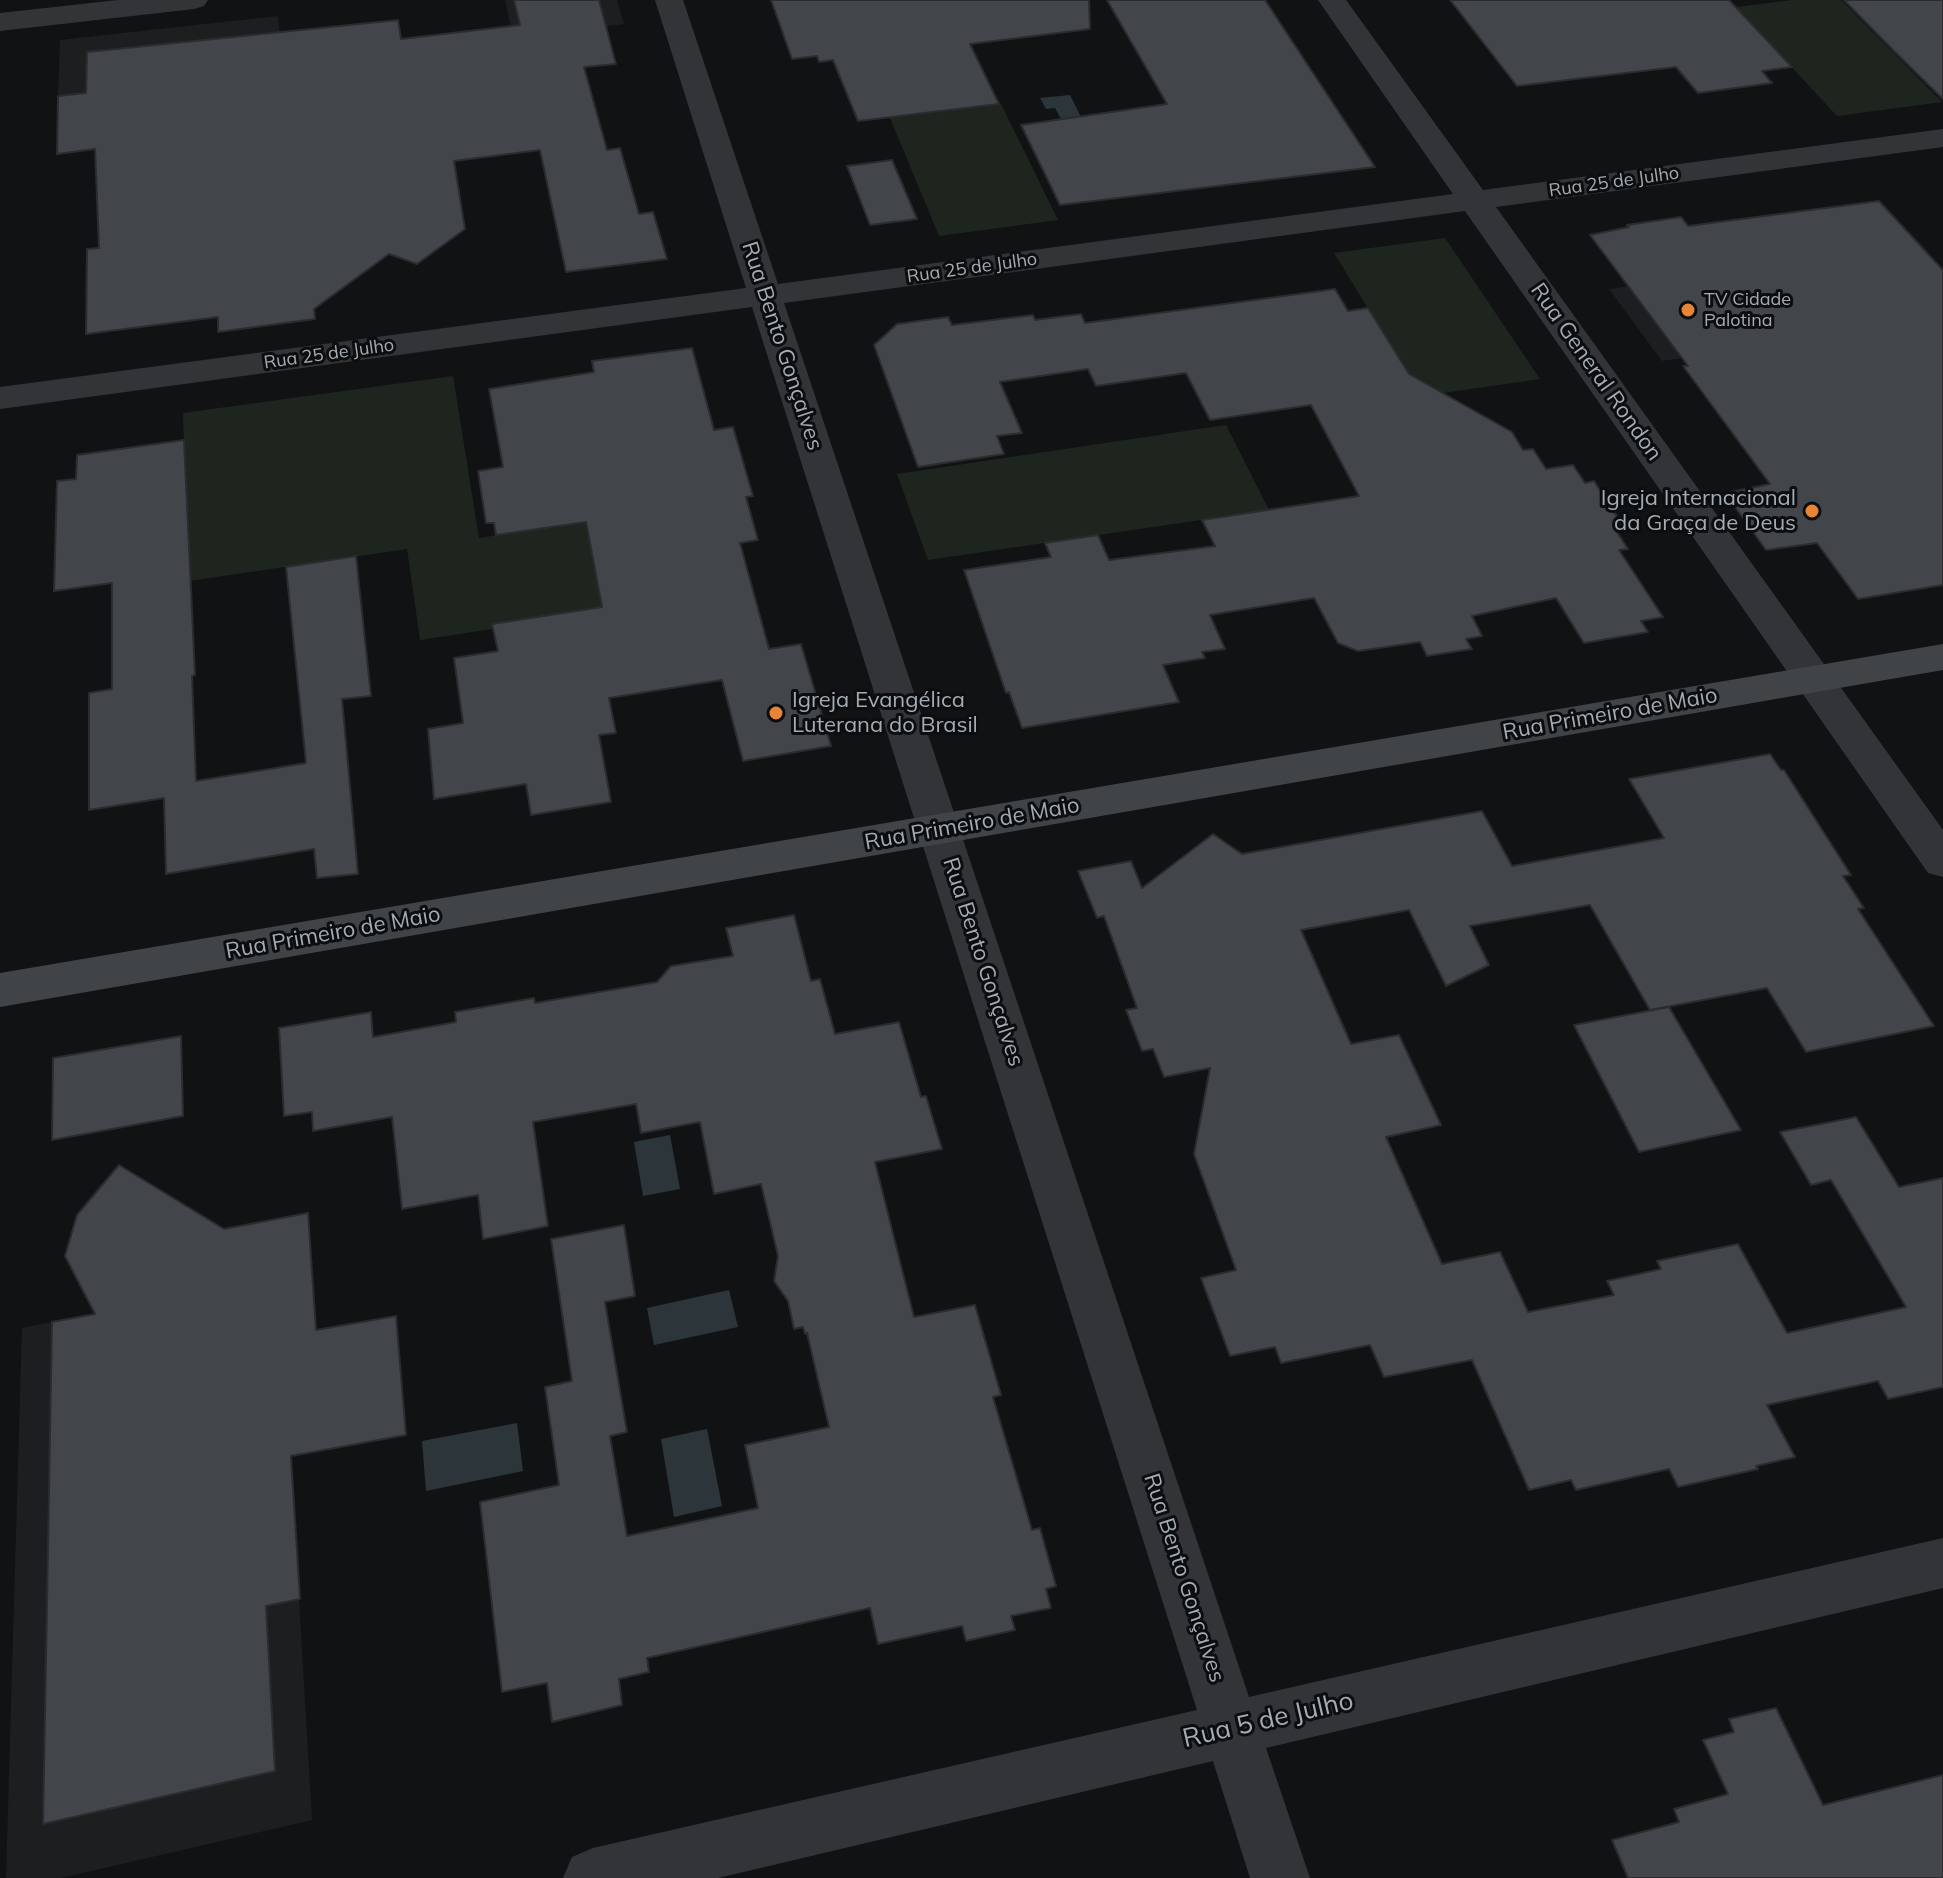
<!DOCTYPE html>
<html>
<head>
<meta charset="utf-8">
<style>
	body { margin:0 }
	canvas { display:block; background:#111213 }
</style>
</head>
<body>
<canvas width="1943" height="1878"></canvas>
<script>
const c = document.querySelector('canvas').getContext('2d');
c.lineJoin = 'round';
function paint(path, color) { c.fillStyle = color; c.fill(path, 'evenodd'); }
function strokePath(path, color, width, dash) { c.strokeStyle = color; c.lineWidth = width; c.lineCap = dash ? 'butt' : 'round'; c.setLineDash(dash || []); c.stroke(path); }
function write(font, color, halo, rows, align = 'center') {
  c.font = font + ' Mulish,sans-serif'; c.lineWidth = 6; c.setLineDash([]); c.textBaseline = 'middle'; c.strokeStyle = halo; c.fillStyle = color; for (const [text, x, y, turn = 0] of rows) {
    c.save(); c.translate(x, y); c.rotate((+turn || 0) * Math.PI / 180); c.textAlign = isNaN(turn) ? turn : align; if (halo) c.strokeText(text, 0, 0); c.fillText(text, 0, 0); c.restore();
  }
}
paint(new Path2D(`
	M505 0H617L624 24 513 37Z
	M278 16 283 70 58 96 60 40Z
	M1725 272 1783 343 1662 361 1609 289Z
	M280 1277 312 1820 61 1878H6L22 1328Z`), '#1d1e20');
paint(new Path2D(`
	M1792 0H1841L1942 102 1837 116 1736 7Z
	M1001 104 1058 220 939 236 890 118Z
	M1445 238 1540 379 1422 396 1334 253Z
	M453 376 479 538 585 522 604 612 420 640 407 549 189 581 183 413Z
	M1226 425 1269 510 928 560 897 474Z`), '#1e251e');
paint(new Path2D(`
	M1070 95 1081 117 1061 119 1055 108 1046 109 1040 98Z
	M670 1135 680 1189 643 1196 634 1142Z
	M729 1290 738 1327 654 1345 647 1308Z
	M517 1423 523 1471 426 1491 422 1441Z
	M707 1429 722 1506 674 1517 661 1439Z`), '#2c363a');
const building = new Path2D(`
	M514 0H599L616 64 584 67 607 150 620 148 639 214 653 212 667 259 566 272 540 150 454 161 465 229 417 264 389 254 314 309 315 319 218 332V317L86 334 87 249 99 248 95 149 57 154 58 96 86 93 87 52 398 20 401 39 520 25Z
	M771 0H1089L1090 29 970 44 999 104 858 121 833 60 819 62 817 56 792 59Z
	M1107 0H1265L1375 167 1060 205 1021 125 1167 104Z
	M1450 0H1729L1792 67 1762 71 1772 83 1698 93 1676 67 1517 86Z
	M1844 0H1943V99L1894 51Z
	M892 160 917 219 870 225 847 166Z
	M1879 201 1943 270V585L1858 599 1817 543 1766 550 1725 493 1770 484 1683 366H1688L1590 235 1629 227 1627 225 1681 217 1688 226Z
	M1335 289 1348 311 1368 308 1409 374 1512 432 1523 450 1533 449 1546 469 1573 465 1585 483 1594 481 1622 524 1613 526 1628 549 1619 550 1663 617 1641 621 1648 632 1584 643 1556 598 1472 616 1482 636 1466 639 1472 649 1427 656 1420 642 1358 651 1338 643 1314 598 1210 615 1225 649 1202 652 1205 658 1163 665 1179 702 1022 728 1009 692 1006 693 964 570 1051 557 1045 543 1098 535 1109 560 1215 546 1202 520 1359 496 1311 405 1210 420 1186 373 1096 386 1088 369 1000 382 1022 433 997 436 1004 454 918 467 874 345 897 324 948 317 952 325 1033 315 1035 320 1081 314 1085 323Z
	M692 348 714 430 733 427 753 496 746 497 758 540 740 543 769 649 801 644 831 746 743 761 722 680 609 698 616 733 599 735 611 802 531 815 526 784 434 799 428 729 463 723 454 658 498 651 492 624 602 607 586 522 496 535 494 523H486L478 471 503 467 489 389 594 372 592 361Z
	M184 440 195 675 192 676 196 781 306 763 286 567 356 556 371 696 342 699 358 874 317 878 314 849 166 874 164 798 89 810V693L112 689V583L54 591 57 481 76 479 77 455Z
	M1770 754 1781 770H1784L1851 875 1843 876 1864 908 1858 909 1934 1026 1806 1052 1767 988 1650 1010 1590 905 1470 926 1489 965 1446 986 1409 910 1301 930 1351 1044 1399 1035 1441 1125 1386 1137 1442 1264 1500 1252 1528 1312 1614 1295 1607 1281 1661 1269 1657 1261 1738 1244 1787 1333 1906 1307 1831 1180 1811 1185 1780 1132 1856 1117 1899 1187 1943 1178V1387L1888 1399 1878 1381 1767 1405 1795 1457 1756 1466 1758 1469 1678 1487 1669 1469 1576 1490 1571 1480 1529 1490 1472 1360 1384 1377 1370 1345 1281 1363 1275 1347 1230 1356 1201 1278 1236 1270 1194 1154 1210 1068 1164 1077 1153 1049 1142 1051 1126 1010 1137 1008 1104 916 1097 918 1078 871 1131 861 1142 888 1213 834 1242 854 1482 811 1512 866 1664 838 1629 779Z
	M794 915 811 981 820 979 835 1034 899 1022 921 1097 926 1096 942 1149 875 1162 914 1317 975 1305 1001 1395 993 1397 1032 1530 1040 1528 1056 1586 1046 1589 1051 1608 1011 1616 1015 1630 966 1641 962 1626 878 1644 870 1608 647 1658 649 1672 619 1679 622 1705 552 1722 547 1683 502 1692 480 1502 559 1485 545 1387 572 1381 551 1239 624 1225 635 1296 605 1302 627 1432 610 1436 627 1536 758 1508 745 1445 829 1427 807 1333 805 1334 803 1327 794 1329 788 1301 774 1281 778 1256 761 1184 714 1194 700 1122 641 1133 636 1104 533 1122 548 1226 483 1239 478 1195 402 1209 392 1117 313 1131 312 1112 284 1116 279 1028 371 1012 373 1037 456 1022 455 1012 534 998 535 1003 657 982 671 966 733 956 726 928Z
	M1669 1007 1741 1130 1639 1152 1574 1025Z
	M181 1036 183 1116 52 1140 53 1058Z
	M119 1165 224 1229 308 1213 316 1330 396 1316 406 1435 291 1456 300 1599 266 1606 275 1771 43 1824 52 1322 95 1314 65 1256 77 1215Z
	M1776 1708 1823 1805 1943 1775V1878H1628L1612 1840 1679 1822 1674 1809 1728 1794 1703 1740 1734 1732 1729 1719Z`);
paint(building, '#424549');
strokePath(building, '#2b2c2f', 2);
paint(new Path2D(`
	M118 0H208L204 6 194 9 0 31V13Z
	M655 0H683L778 284 1453 194 1318 0H1346L1483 190 1943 129V147L1496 207 1943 830V877L1928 873 1465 211 784 303 1249 1697 1943 1538V1588L1266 1748 1310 1878H1250L1213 1761 718 1878H563L572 1857 593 1848 1197 1710 752 307 0 409V387L746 288Z`), '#333437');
paint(new Path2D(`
	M1943 644V670L0 1007V973Z`), '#414447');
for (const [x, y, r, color] of [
	[1688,310,8,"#e78535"],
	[1812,511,8,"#e78535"],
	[776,713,8,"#e78535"]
]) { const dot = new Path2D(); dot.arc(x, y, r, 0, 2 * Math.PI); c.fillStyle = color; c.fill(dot); strokePath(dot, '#0c0d0e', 3); }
write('18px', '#a3abb3', '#0c0d0e', [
	["Rua 25 de Julho",1614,182,-8],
	["Rua 25 de Julho",972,268,-8],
	["Rua 25 de Julho",329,354,-8]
]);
write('18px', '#a3abb3', '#0c0d0e', [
	["TV Cidade",1704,300],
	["Palotina",1704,321]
], 'left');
write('22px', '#a3abb3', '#0c0d0e', [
	["Rua Bento Gonçalves",782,346,72],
	["Rua General Rondon",1596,372,55],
	["Rua Primeiro de Maio",1610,714,-10],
	["Rua Primeiro de Maio",972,824,-10],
	["Rua Primeiro de Maio",333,933,-10],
	["Rua Bento Gonçalves",983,962,72],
	["Rua Bento Gonçalves",1184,1578,72]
]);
write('22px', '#a3abb3', '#0c0d0e', [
	["Igreja Internacional",1796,498],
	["da Graça de Deus",1796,523],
	["Igreja Evangélica",792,700,"left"],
	["Luterana do Brasil",792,725,"left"]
], 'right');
write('26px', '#a3abb3', '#0c0d0e', [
	["Rua 5 de Julho",1268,1720,-13]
]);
</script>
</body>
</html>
